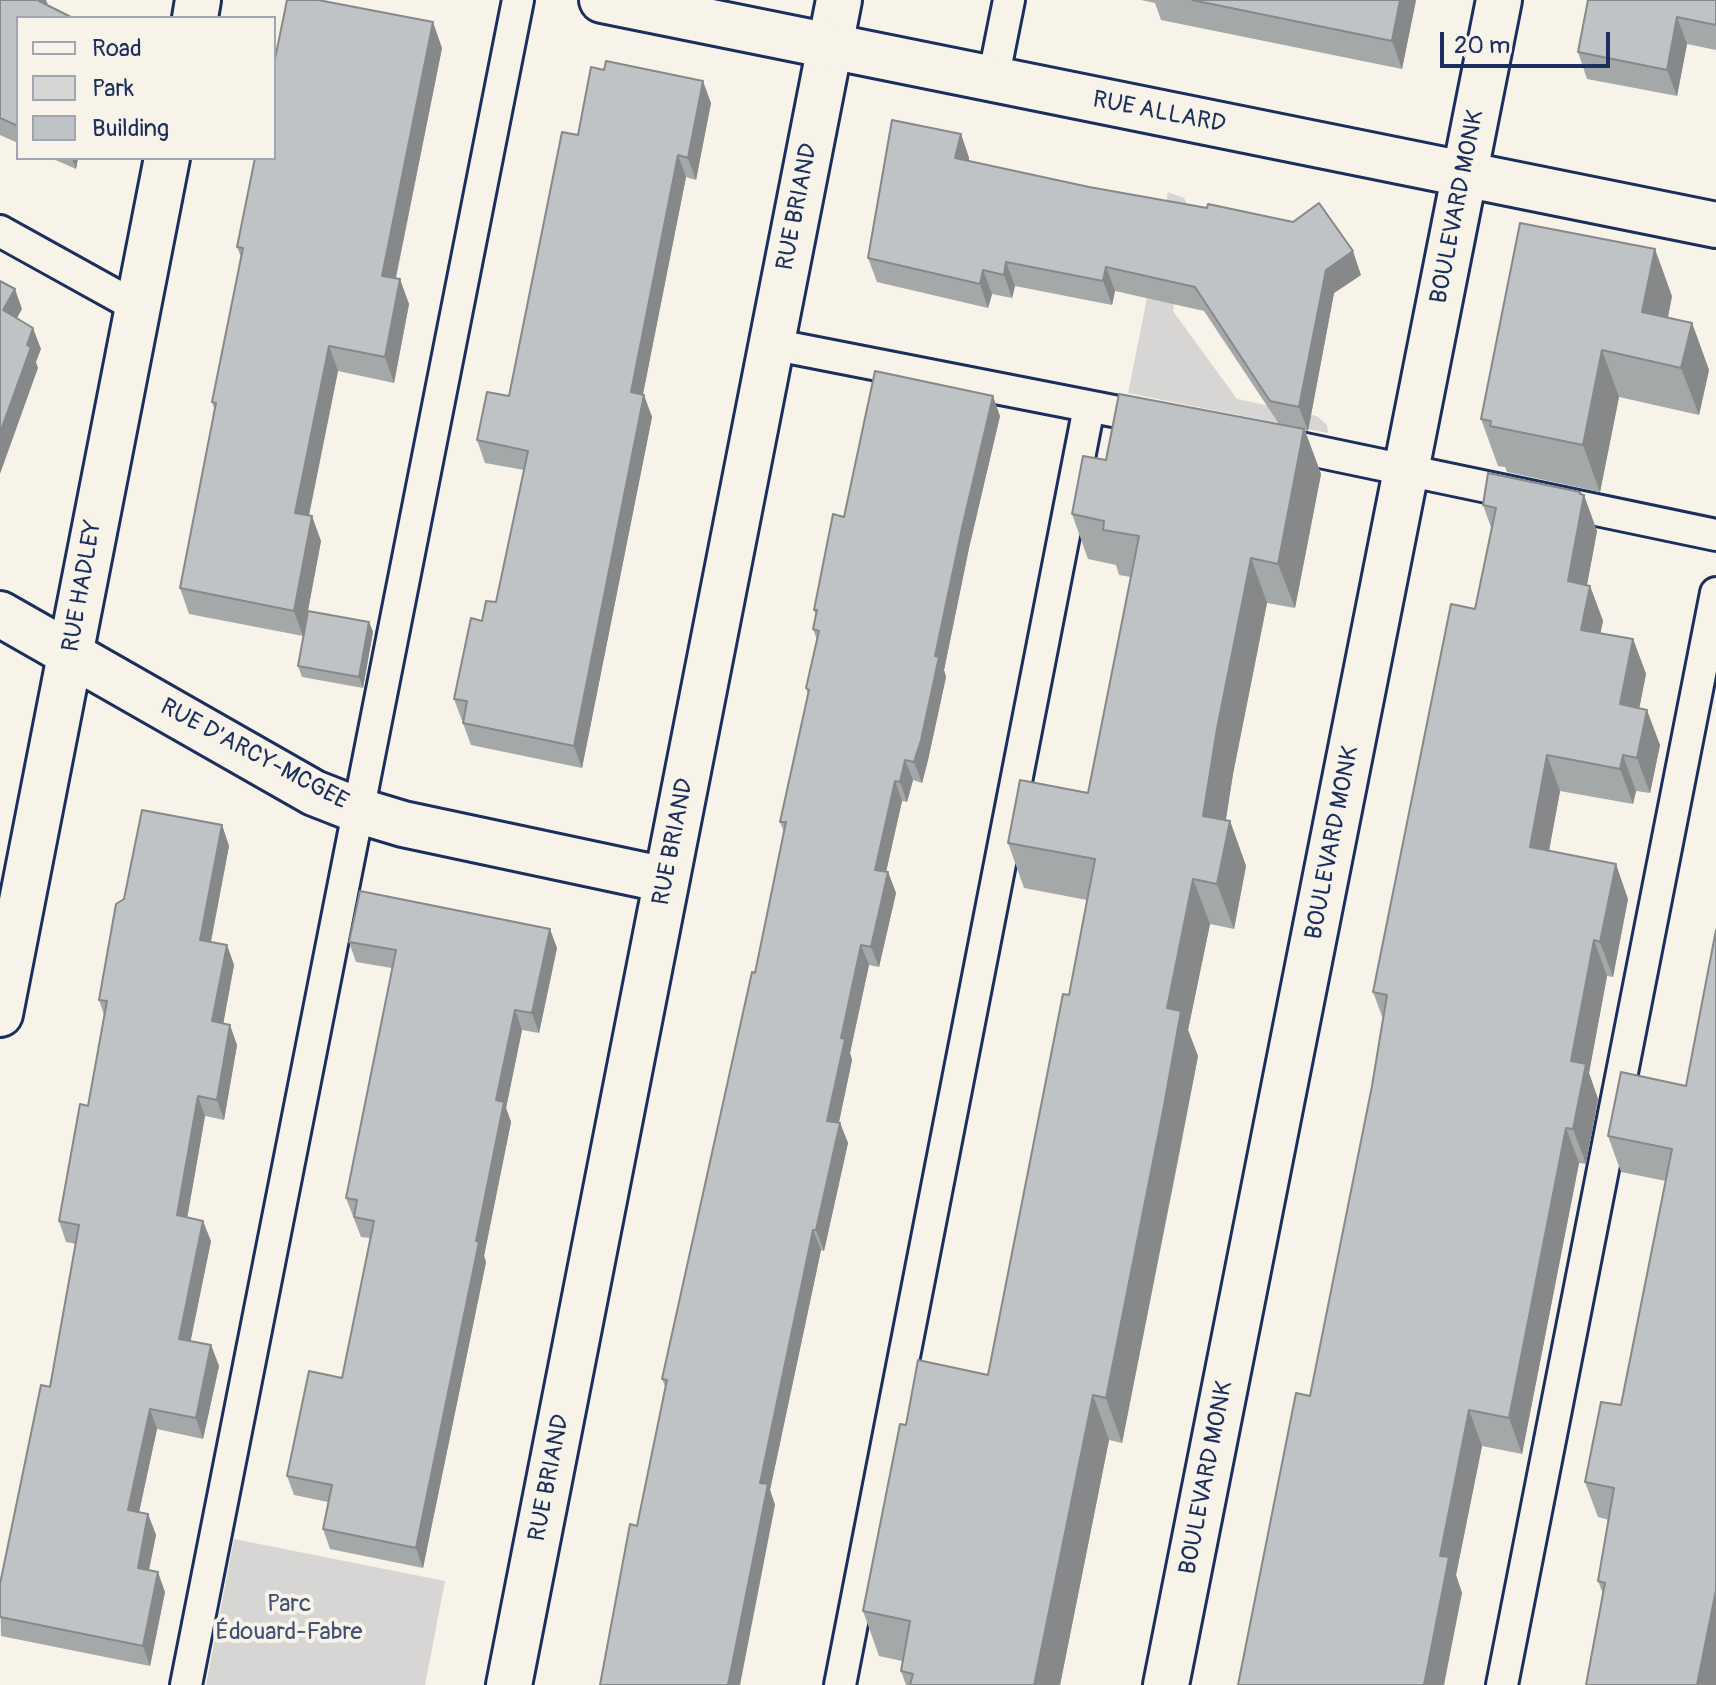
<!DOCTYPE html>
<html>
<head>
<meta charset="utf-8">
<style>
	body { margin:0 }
	#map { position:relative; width:1716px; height:1685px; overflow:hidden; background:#f7f3e8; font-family:Pangolin,sans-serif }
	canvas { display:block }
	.legend { position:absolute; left:16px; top:16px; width:260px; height:144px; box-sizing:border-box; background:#f7f3e8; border:2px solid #9fa5b1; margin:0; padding:10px 14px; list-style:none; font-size:24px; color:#1b2f5e }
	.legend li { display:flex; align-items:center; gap:16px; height:40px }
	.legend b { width:40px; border:2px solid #9fa5b1 }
	.scale { position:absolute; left:1440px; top:32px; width:170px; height:36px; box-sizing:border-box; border:4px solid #1b2f5e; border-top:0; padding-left:10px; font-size:24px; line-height:28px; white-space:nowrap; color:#1b2f5e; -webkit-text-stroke:6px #f7f3e8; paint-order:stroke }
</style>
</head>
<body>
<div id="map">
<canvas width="1716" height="1685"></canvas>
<ul class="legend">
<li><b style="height:10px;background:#f7f3e8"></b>Road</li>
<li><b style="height:22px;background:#d7d6d4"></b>Park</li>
<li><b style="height:22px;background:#c0c3c5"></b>Building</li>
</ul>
<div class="scale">20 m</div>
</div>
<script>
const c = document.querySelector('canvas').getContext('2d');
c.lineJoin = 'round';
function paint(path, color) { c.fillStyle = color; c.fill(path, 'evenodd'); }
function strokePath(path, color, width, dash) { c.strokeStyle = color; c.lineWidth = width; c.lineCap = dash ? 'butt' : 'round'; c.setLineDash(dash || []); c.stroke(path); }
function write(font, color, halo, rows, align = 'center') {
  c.font = font + ' Pangolin,sans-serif'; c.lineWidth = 8; c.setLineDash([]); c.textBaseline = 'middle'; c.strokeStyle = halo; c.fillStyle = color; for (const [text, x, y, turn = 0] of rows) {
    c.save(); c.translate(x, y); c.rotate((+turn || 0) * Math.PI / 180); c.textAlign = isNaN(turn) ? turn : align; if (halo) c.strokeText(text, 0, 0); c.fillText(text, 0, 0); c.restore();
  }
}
paint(new Path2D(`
	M1168 192 1184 198 1192 213 1173 311 1237 399 1317 416 1327 425 1328 433 1128 393Z
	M234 1539 445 1581 425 1685H206Z`), '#d7d6d4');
const lane = new Path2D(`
	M993 80 1009 0
	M0 231 137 307
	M771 344 1154 419
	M1272 442 1716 535
	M186 1685 518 0
	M840 1685 1089 407
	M1502 1685 1716 593`);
const street = new Path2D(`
	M195 18 198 0
	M0 614 314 793 360 811 403 824 666 880
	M0 1014C57 729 110 443 167 158
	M509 1685 839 0`);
const secondary = new Path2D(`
	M602 0 1716 225
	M1166 1685 1499 0`);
strokePath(lane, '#1b2f5e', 36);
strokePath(street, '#1b2f5e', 50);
strokePath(secondary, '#1b2f5e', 50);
strokePath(lane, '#f7f3e8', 30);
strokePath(street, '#f7f3e8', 44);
strokePath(secondary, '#f7f3e8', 44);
paint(new Path2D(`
	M0 0 18 18V143L0 135Z
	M1141 0H1416L1402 69 1161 20 1155 3Z
	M1716 0V50L1687 44 1677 96 1587 79 1578 52Z
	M442 48 396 278 409 304 394 383 338 371 309 516 321 541 308 611 369 622 373 632 363 688 302 677 298 666 303 636 189 614 180 588 215 411 212 402 241 257 237 247Z
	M711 103 696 180 686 177 643 394 652 417 582 768 471 745 454 699 482 621 496 602 524 470 485 463 477 440 509 396 578 135Z
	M961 134 969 158V161L1361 275 1334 293 1308 431 1305 430 1321 474 1295 608 1267 603 1233 774 1226 820 1230 821 1246 866 1234 929 1210 924 1188 1030 1198 1056 1179 1156 1122 1443 1109 1440 1060 1685H906L901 1671 902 1661 879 1656 863 1611 906 1425 988 1375 1069 995 1087 900 1024 888 1008 843 1088 793 1131 577 1119 575 1116 565 1088 559 1072 514 1106 460 1279 424 1204 311 1115 291 1112 305 1015 286 1012 298 992 294 988 308 877 282 868 258Z
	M51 158H78L76 169Z
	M1672 296 1668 317 1692 323 1709 370 1699 415 1619 397 1600 492 1507 472 1505 467 1498 466 1481 419Z
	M1000 416 969 548 944 670 946 677 928 760 922 783 913 780 907 802 902 801 886 872H888L896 893 879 967 869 965 850 1053 852 1060 839 1122 840 1123 848 1143 824 1251 821 1250 770 1490 775 1505 637 1526 665 1386 662 1379 755 973 784 832 780 822 808 694 806 688 817 640 813 629 816 616 814 610 844 517Z
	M1580 492 1597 531 1587 585 1590 586 1603 621 1600 633 1633 639 1646 674 1639 708 1660 745 1650 793 1636 791 1633 804 1560 791 1549 851 1628 899 1613 977 1607 976 1589 1073 1598 1099 1586 1164 1579 1163 1522 1454 1482 1446 1456 1575 1462 1593 1310 1396 1372 1086 1383 1019 1373 992 1475 609 1492 530 1483 505Z
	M222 825 229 846 211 942 227 945 234 965 223 1023 237 1045 224 1120 205 1116 187 1218 211 1241 190 1341 211 1345 219 1366 203 1439 157 1429 139 1513 148 1514 156 1535 149 1570 165 1592 150 1666 1 1636 0 1584 50 1387 76 1244 66 1242 59 1221 88 1106 104 1015 99 1000 124 899Z
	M349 942 557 948 539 1033 522 1030 506 1108 511 1122 484 1256 486 1262 423 1568 330 1549 323 1529 328 1502 294 1495 287 1476 342 1378 370 1238 361 1237 346 1198 392 968 356 962Z
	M1686 1086 1603 1594 1598 1581 1609 1520 1598 1517 1585 1482 1621 1405 1666 1181 1621 1172 1608 1136Z`), '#a5a8a9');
paint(new Path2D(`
	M40 0H46L51 12 39 1Z
	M1400 0H1416L1402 69 1392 41Z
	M1677 17 1687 44 1677 96 1667 70Z
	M433 22 442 48 391 301 382 276Z
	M703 81 711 103 696 180 688 158Z
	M961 134 969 158 964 182 955 158Z
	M678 155 686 177 639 414 631 392Z
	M72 158H78L76 169Z
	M1655 249 1672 296 1660 358 1642 312Z
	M1353 251 1361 275 1334 293 1308 431 1299 407 1326 270Z
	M1006 262 1015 286 1012 298 1004 275Z
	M1106 267 1115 291 1112 305 1103 281Z
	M983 270 992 294 988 308 980 284Z
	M400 279 409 304 394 383 385 357Z
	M15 289 22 309 10 331 3 310Z
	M1692 323 1709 370 1699 415 1681 368Z
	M33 328 41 349 36 362 38 368 0 474V433Z
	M329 346 338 371 304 539 295 513Z
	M1602 350 1619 397 1600 492 1583 445Z
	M644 395 652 417 582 768 574 746Z
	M993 396 1000 416 969 548 944 670 946 677 928 760 922 783 914 762 962 528Z
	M1304 429 1321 474 1295 608 1278 564Z
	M1580 492 1583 500 1584 495 1597 531 1581 617 1568 581Z
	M312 516 321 541 303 636 294 611Z
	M1251 558 1267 603 1233 774 1219 861 1203 816 1217 729Z
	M1590 586 1603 621 1594 665 1581 630Z
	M369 622 373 632 363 688 359 677Z
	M1633 639 1646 674 1633 740 1620 704Z
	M1647 710 1660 745 1650 793 1637 758Z
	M1547 755 1560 791 1543 883 1530 847Z
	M1623 755 1636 791 1633 804 1620 769Z
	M905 760 913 780 907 802 900 782Z
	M895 781 902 801 882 890 875 870Z
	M1230 821 1246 866 1234 929 1217 884Z
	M222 825 229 846 207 961 200 940Z
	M1616 864 1628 899 1613 977 1600 942Z
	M888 872 896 893 879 967 871 947Z
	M1193 879 1210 924 1188 1030 1198 1056 1122 1443 1106 1398 1167 1008Z
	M550 929 557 948 539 1033 532 1013Z
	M1594 940 1607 976 1589 1073 1598 1099 1586 1164 1573 1129 1571 1061Z
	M227 945 234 965 220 1042 212 1021Z
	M861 945 869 965 850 1053 852 1060 835 1141 827 1121 841 1038Z
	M515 1010 522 1030 506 1108 511 1122 484 1256 486 1262 423 1568 416 1548 496 1100Z
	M230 1025 237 1045 224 1120 217 1100Z
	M198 1096 205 1116 184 1236 177 1215Z
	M840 1123 848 1143 824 1251 816 1230Z
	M1566 1128 1579 1163 1522 1454 1509 1418Z
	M203 1221 211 1241 187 1359 179 1339Z
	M813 1230 821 1250 770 1490 775 1505 740 1685H728L760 1483Z
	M211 1345 219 1366 203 1439 196 1418Z
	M1093 1395 1109 1440 1060 1685H1034Z
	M150 1409 157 1429 135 1530 128 1510Z
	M1469 1410 1482 1446 1456 1575 1462 1593 1444 1685H1424L1440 1556Z
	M148 1514 156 1535 145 1588 138 1568Z
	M158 1572 165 1592 150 1666 143 1646Z
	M1716 1590V1685H1697Z`), '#86888a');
const building = new Path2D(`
	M0 0H40L39 1 73 18H18V126L0 118Z
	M287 0H318L433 22 382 276 400 279 385 357 329 346 295 513 312 516 294 611 180 588 216 403 212 402 243 248 237 247 255 158H274V64Z
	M1192 0H1400L1392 41Z
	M1588 0H1716V25L1677 17 1667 70 1578 52Z
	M606 61 703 81 688 158 678 155 631 392 644 395 574 746 463 723 467 701 454 699 471 618 482 621 486 601 496 602 528 451 477 440 487 392 509 396 562 132 578 135 591 67 604 70Z
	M892 120 961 134 955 158 1089 187 1207 208 1208 204 1293 222 1319 203 1353 251 1326 270 1299 407 1270 401 1195 287 1106 267 1103 281 1006 262 1004 275 983 270 980 284 868 258Z
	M1520 223 1655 249 1642 312 1692 323 1681 368 1602 350 1583 445 1490 426 1491 421 1481 419Z
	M0 281 15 289 3 310 33 328 27 345 31 347 0 433Z
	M875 371 993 396 962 528 935 656 939 657 921 740 914 762 905 760 900 782 895 781 875 870 888 872 871 947 861 945 841 1038 845 1039 827 1121 840 1123 816 1230H813L760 1483 768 1484 728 1685H600L630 1524 637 1526 667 1380 662 1379 752 972 755 973 786 822H780L809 690 806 688 819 631 813 629 817 610H814L833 514 844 517Z
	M1119 394 1304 429 1278 564 1251 558 1217 729 1203 816 1230 821 1217 884 1193 879 1167 1008 1181 1011 1163 1111 1106 1398 1093 1395 1034 1685H910L913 1674 901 1671 910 1621 863 1611 900 1424 906 1425 918 1360 988 1375 1063 994 1069 995 1095 859 1008 843 1020 780 1088 793 1139 536 1103 530 1104 521 1072 514 1083 456 1106 460Z
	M1488 473 1580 492V494L1584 495 1568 581 1590 586 1581 630 1633 639 1620 704 1647 710 1637 758 1623 755 1620 769 1547 755 1530 847 1616 864 1600 942 1594 940 1571 1061 1586 1064 1573 1129 1566 1128 1509 1418 1469 1410 1440 1556 1449 1557 1424 1685H1238L1296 1393 1310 1396 1372 1086 1387 995 1373 992 1451 604 1475 609 1496 508 1483 505Z
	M308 611 369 622 359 677 298 666Z
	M142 810 222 825 200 940 227 945 212 1021 230 1025 217 1100 198 1096 177 1215 203 1221 179 1339 211 1345 196 1418 150 1409 128 1510 148 1514 138 1568 158 1572 143 1646 0 1617V1584L41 1385 50 1387 79 1225 59 1221 80 1104 88 1106 107 1001 99 1000 116 904 124 899Z
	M360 891 550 929 532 1013 515 1010 496 1100 504 1102 476 1241 479 1242 416 1548 323 1529 332 1485 287 1476 309 1371 342 1378 374 1221 354 1217 357 1200 346 1198 396 950 349 942Z
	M1716 930V1590L1697 1685H1586L1605 1583 1598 1581 1614 1488 1585 1482 1601 1402 1621 1405 1672 1149 1608 1136 1621 1072 1686 1086Z`);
paint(building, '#c0c3c5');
strokePath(building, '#86888a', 2);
write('24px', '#1b2f5e', '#f7f3e8', [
	["RUE ALLARD",1159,113,11],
	["RUE BRIAND",798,207,-79],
	["BOULEVARD MONK",1458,207,-79],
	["RUE HADLEY",83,586,-80],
	["RUE D'ARCY-MCGEE",254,755,28],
	["RUE BRIAND",674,842,-79],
	["BOULEVARD MONK",1333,843,-79],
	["RUE BRIAND",550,1478,-79],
	["BOULEVARD MONK",1207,1478,-79]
]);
write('24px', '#415076', '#f7f3e8', [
	["Parc",289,1605],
	["Édouard-Fabre",289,1633]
]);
</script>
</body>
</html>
